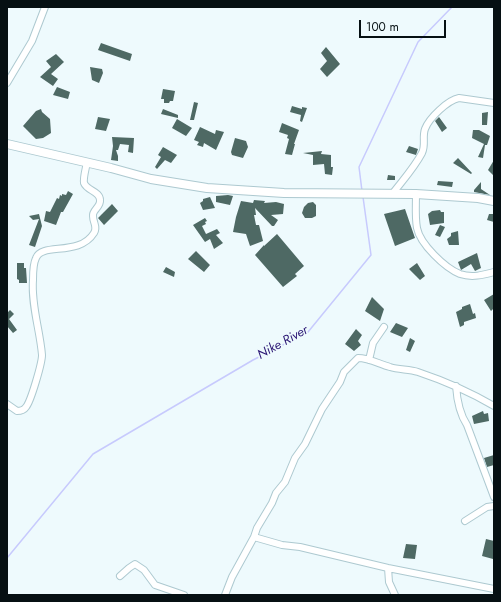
<!DOCTYPE html>
<html>
<head>
<meta charset="utf-8">
<style>
	body { margin:0 }
	#map { position:relative; width:501px; height:602px; overflow:hidden; background:#eefafd; font-family:Jost,sans-serif }
	canvas { display:block }
	.frame { position:absolute; inset:0; border:8px solid #061013; pointer-events:none }
	.scale { position:absolute; left:359px; top:20px; width:87px; height:18px; box-sizing:border-box; border:2px solid #061013; border-top:0; padding-left:5px; font-size:12px; line-height:14px; white-space:nowrap; color:#061013; -webkit-text-stroke:3px #eefafd; paint-order:stroke }
</style>
</head>
<body>
<div id="map">
<canvas width="501" height="602"></canvas>
<div class="frame"></div>
<div class="scale">100 m</div>
</div>
<script>
const c = document.querySelector('canvas').getContext('2d');
c.lineJoin = 'round';
function strokePath(path, color, width, dash) { c.strokeStyle = color; c.lineWidth = width; c.lineCap = dash ? 'butt' : 'round'; c.setLineDash(dash || []); c.stroke(path); }
function paint(path, color) { c.fillStyle = color; c.fill(path, 'evenodd'); }
function write(font, color, halo, rows, align = 'center') {
  c.font = font + ' Jost,sans-serif'; c.lineWidth = 3.5; c.setLineDash([]); c.textBaseline = 'middle'; c.strokeStyle = halo; c.fillStyle = color; for (const [text, x, y, turn = 0] of rows) {
    c.save(); c.translate(x, y); c.rotate((+turn || 0) * Math.PI / 180); c.textAlign = isNaN(turn) ? turn : align; if (halo) c.strokeText(text, 0, 0); c.fillText(text, 0, 0); c.restore();
  }
}
strokePath(new Path2D(`
	M362 191 359 167 418 42 452 7
	M7 558 93 454 253 360 308 332 371 255 363 197`), '#c7cafd', 1.5);
paint(new Path2D(`
	M101 43 132 54 130 61 98 50Z
	M326 47 340 64 327 77 320 69 327 61 321 53Z
	M56 54 64 62 51 74 58 79 53 86 40 77 51 67 46 61Z
	M90 67 102 69 103 73 99 83 92 80Z
	M57 87 70 92 68 99 53 95Z
	M163 89 175 91 173 101H170L169 103H164V99H161Z
	M194 102 198 103 194 120H190Z
	M292 106 302 109V107L307 108 302 122 300 121 301 115 290 112Z
	M41 109 42 112 50 119 51 133 43 138 36 139 23 126 36 111Z
	M163 109 178 115V118L161 114Z
	M488 112 487 125H482V113Z
	M98 117 110 119 106 131 95 129Z
	M439 117 447 128 442 132 435 121Z
	M177 119 192 128 186 136 172 128Z
	M282 123 299 130 294 144H295L292 155 285 154 289 139 287 138 288 135 279 132Z
	M200 127 215 134 216 130 224 132 216 150 204 143 203 147 197 145 199 142 194 140Z
	M473 130H479L490 136 487 145H485L483 158 478 157 484 144 472 138Z
	M112 137 134 138 133 153 128 152 129 145 120 144 118 150H116L118 156V161L111 160 113 146Z
	M235 138 246 141 248 147 243 158 232 155 231 152Z
	M409 146 418 149 416 155 406 152Z
	M163 147 177 155 171 163 165 160 157 169 155 167 161 157 158 155Z
	M322 151 321 154 331 155V167H333L332 175 325 174 324 164 313 165V155L303 153Z
	M458 158 472 173 471 174 453 163Z
	M494 160V176L488 170Z
	M388 175 395 176V180H387Z
	M438 181 453 182 452 187 437 185Z
	M481 182V189L490 195 474 192V190Z
	M68 191 73 194 63 212H61L56 225 44 221 46 211 50 212 57 198 59 199 60 195 62 196V194L66 195Z
	M228 195 233 196 230 205 216 202V196Z
	M210 197 215 208 203 210 200 203 203 201V199Z
	M254 200 265 201 264 203 276 202 284 204 283 214 271 215 278 220 274 226H272L255 208 256 215H254L256 225H259L263 241 250 246 246 234 233 232 236 217 241 201 253 203Z
	M313 202 316 205V216L312 218H305L302 213 304 207 308 203Z
	M112 204 118 211 104 225 98 218Z
	M405 209 415 238 395 246 384 214Z
	M440 210 441 212H444V223L430 225 428 214 432 211Z
	M39 214 42 226 35 247 29 245 39 219 33 220 29 216Z
	M489 214H494V222L487 220Z
	M205 218 207 221 205 222 206 224 202 226 206 234 217 229 220 233 216 235 223 243 214 249 210 239 205 242 193 225Z
	M440 225 445 227 440 237 435 235Z
	M458 231 459 245H449L447 239 451 236V233Z
	M277 234 304 266 295 274 297 276 283 287 255 255 264 245V246Z
	M196 251 210 265 204 272 188 259Z
	M477 253 481 268 475 271 471 264 461 270 458 262Z
	M17 263H24V268H26L27 283H19V280L17 279Z
	M417 263 425 276 420 280 409 269Z
	M166 267 175 272 174 277 163 272Z
	M494 294V308L491 311 484 300Z
	M372 297 384 309 380 321 365 311Z
	M470 304 473 314 475 313 476 318 464 322V325L460 327 456 312 462 309V307Z
	M10 310 14 314 9 319 17 330 13 333 7 326V313Z
	M396 323 408 328 402 337 390 332Z
	M356 329 362 335 358 341 361 345 354 351 345 344Z
	M410 338 415 341 410 352 406 350Z
	M483 411 484 414 488 413 489 421 474 424 472 416Z
	M494 455V465L487 467 484 458Z
	M486 539 494 541 493 559 482 556Z
	M406 544 417 545 415 559 403 558Z`), '#4e6964');
const minor = new Path2D(`
	M7 83 32 41 45 7
	M393 193C403 180 414 168 422 153 426 145 422 137 425 129 429 118 448 100 459 98L494 103
	M416 194C416 205 415 217 417 228 420 244 445 268 460 274 472 278 483 275 494 272
	M369 360 373 343 384 327
	M456 386C457 400 459 413 467 425L494 497
	M7 404 17 411C20 411 24 410 26 407 31 401 42 363 42 355 40 330 31 305 33 280 33 273 33 264 36 258 42 242 79 257 94 233 98 227 93 223 93 216 92 210 101 207 100 200 100 191 87 191 84 183 83 178 86 168 87 162
	M465 521 487 507 494 506
	M254 537 282 545 300 547 388 568 494 589
	M388 568 389 582 395 595
	M120 576 129 568 135 564 144 570 155 585 184 595
	M225 595 232 577 254 537 257 528 272 503 276 493 285 482 295 458 305 444 322 409 340 382 344 372 358 358C369 358 379 364 390 367 399 370 409 369 418 372 445 381 470 392 494 406`);
const tertiary = new Path2D(`
	M7 144 111 168 151 179 207 188 284 193 416 194 478 198 494 201`);
strokePath(minor, '#adc9d0', 8);
strokePath(tertiary, '#adc9d0', 10);
strokePath(minor, '#fff', 6);
strokePath(tertiary, '#fff', 8);
write('italic 13px', '#2a1674', '#eefafd', [
	["Nike River",283,343,-29]
]);
</script>
</body>
</html>
